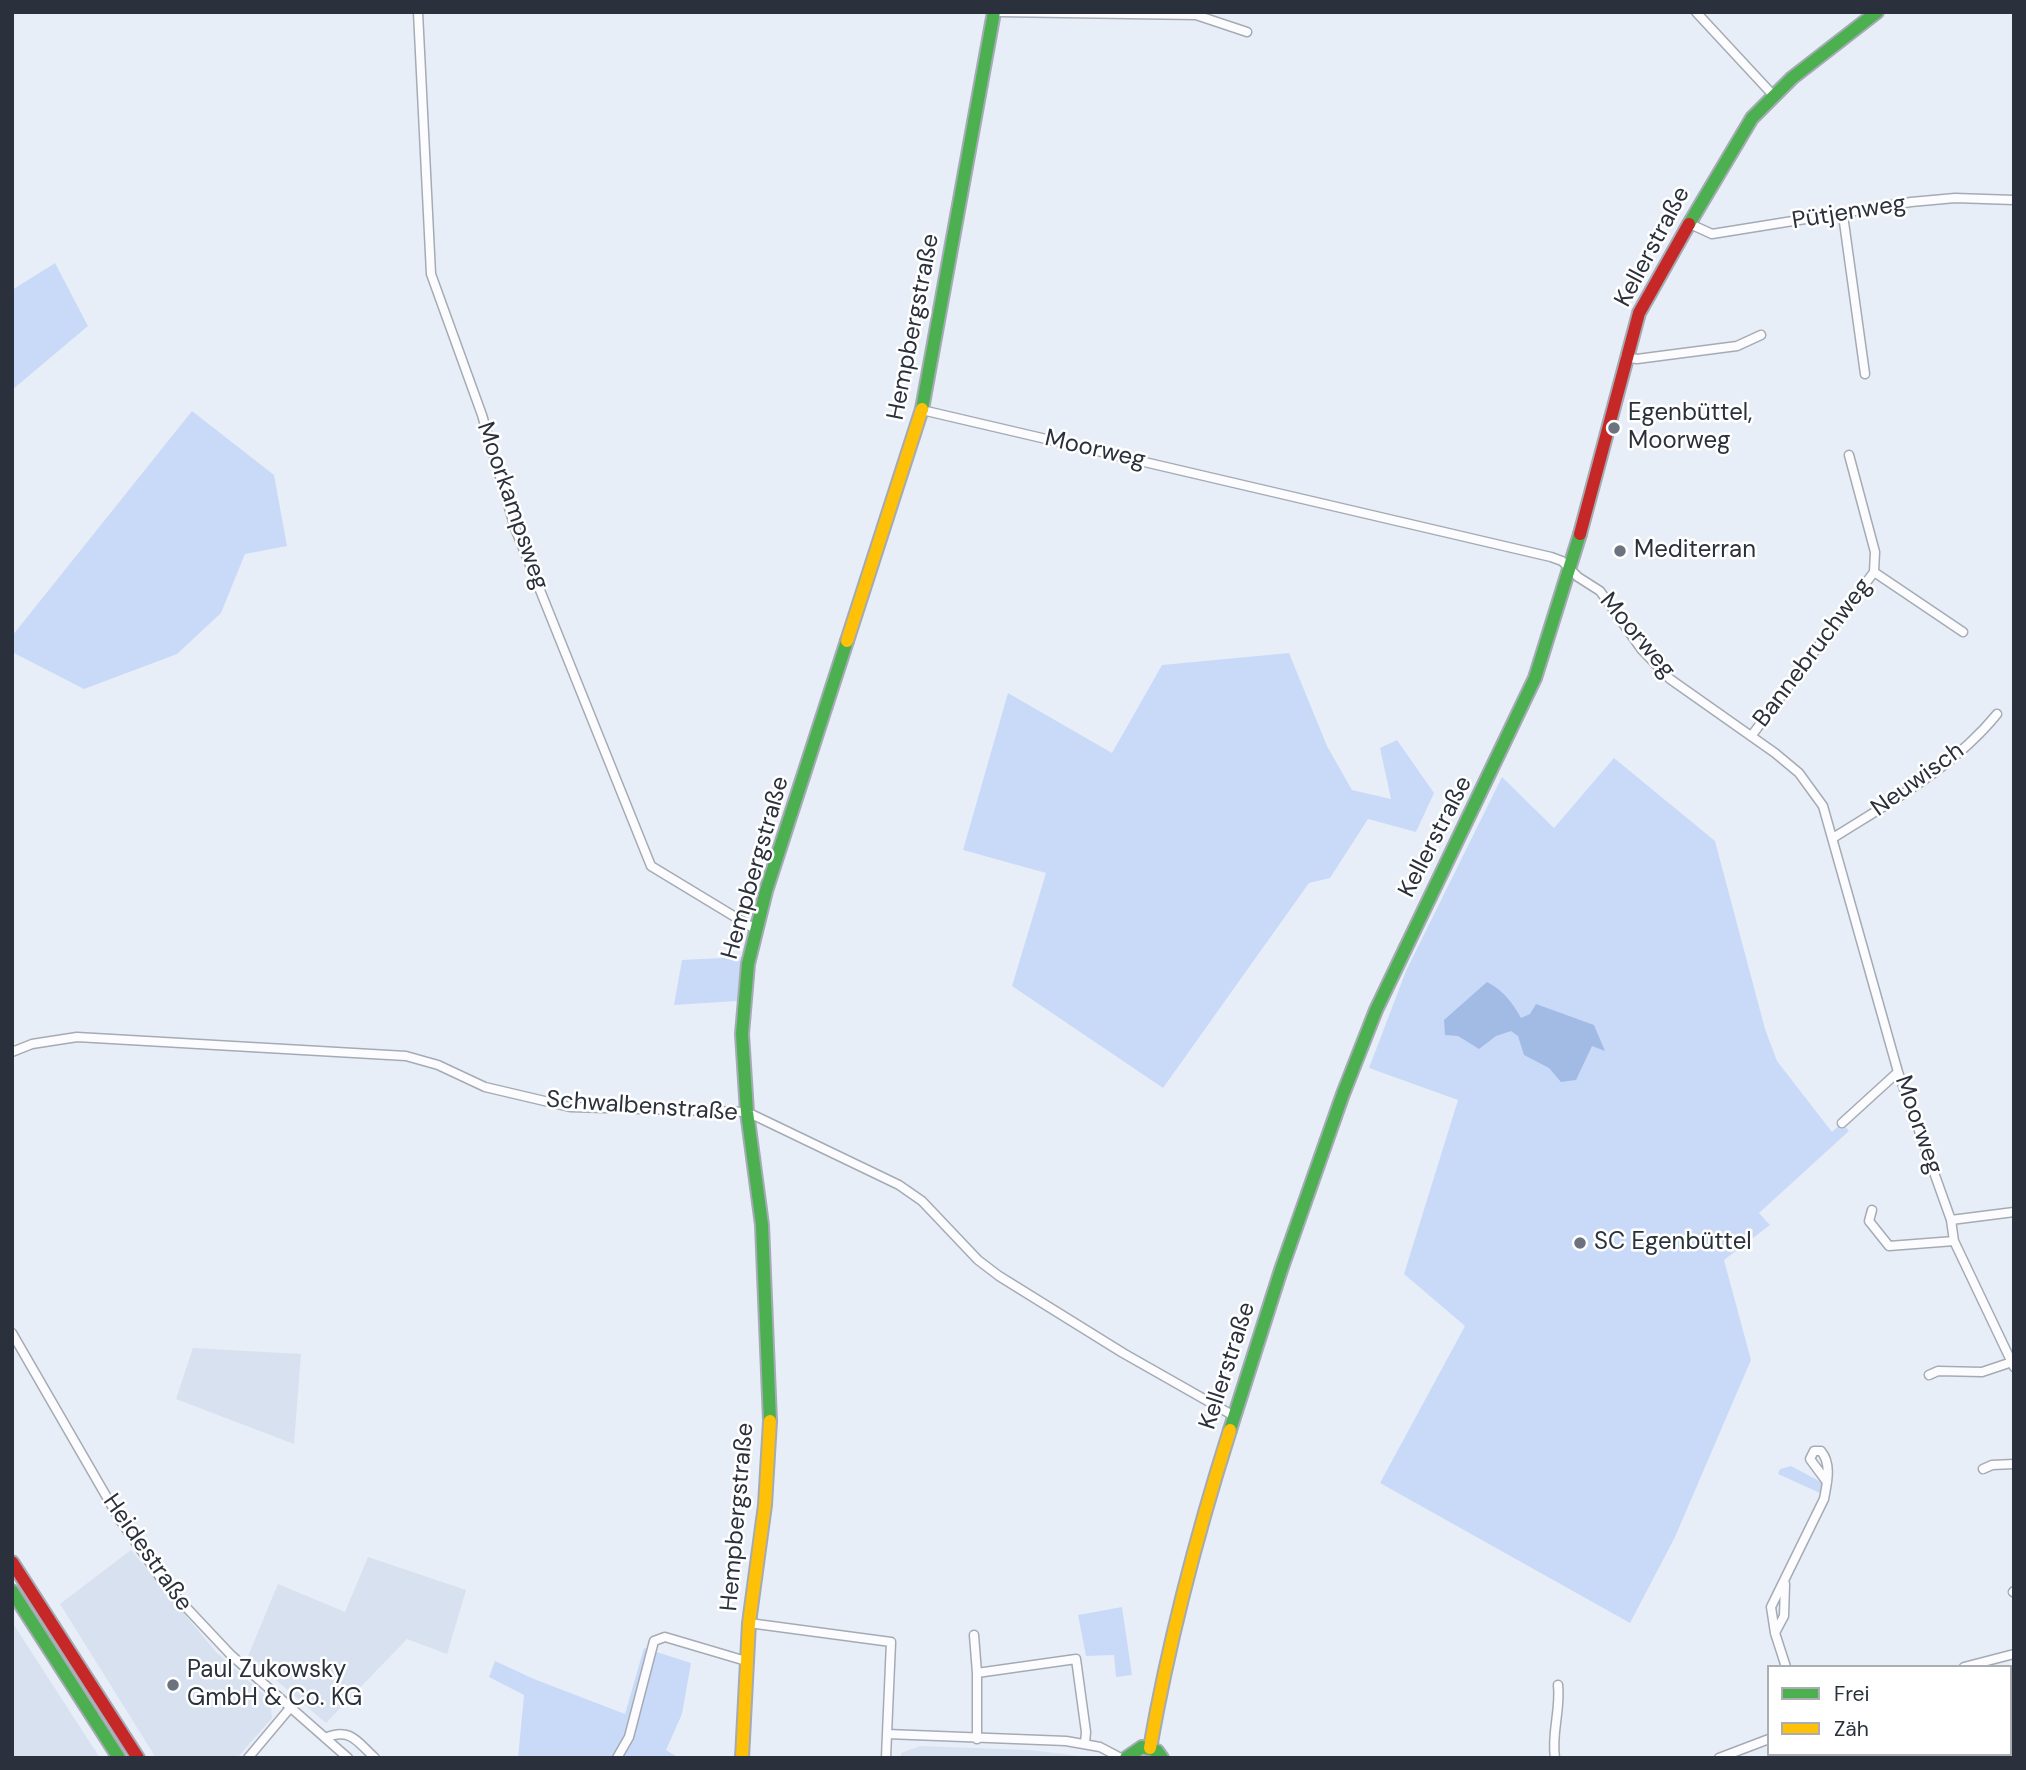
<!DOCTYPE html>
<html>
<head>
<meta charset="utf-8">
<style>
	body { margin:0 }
	#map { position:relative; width:2026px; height:1770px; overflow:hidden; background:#e8eef8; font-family:"DM Sans",sans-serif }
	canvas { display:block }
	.frame { position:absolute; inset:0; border:14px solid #2a313c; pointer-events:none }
	.legend { position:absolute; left:1767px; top:1665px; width:245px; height:91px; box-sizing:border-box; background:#fff; border:2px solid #aaadb1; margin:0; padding:9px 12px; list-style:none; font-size:21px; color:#2a313c }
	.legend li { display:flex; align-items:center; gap:14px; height:35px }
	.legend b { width:35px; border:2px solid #aaadb1 }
</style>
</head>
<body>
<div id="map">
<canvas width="2026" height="1770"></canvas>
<div class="frame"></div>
<ul class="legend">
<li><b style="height:9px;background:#4caf50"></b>Frei</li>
<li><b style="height:9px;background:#ffc107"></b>Zäh</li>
</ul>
</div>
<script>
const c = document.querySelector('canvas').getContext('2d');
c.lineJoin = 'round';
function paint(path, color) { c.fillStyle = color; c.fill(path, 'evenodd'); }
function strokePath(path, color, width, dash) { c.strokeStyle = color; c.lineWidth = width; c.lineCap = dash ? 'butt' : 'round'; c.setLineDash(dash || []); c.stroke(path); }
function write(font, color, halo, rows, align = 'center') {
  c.font = font + ' "DM Sans",sans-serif'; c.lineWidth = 5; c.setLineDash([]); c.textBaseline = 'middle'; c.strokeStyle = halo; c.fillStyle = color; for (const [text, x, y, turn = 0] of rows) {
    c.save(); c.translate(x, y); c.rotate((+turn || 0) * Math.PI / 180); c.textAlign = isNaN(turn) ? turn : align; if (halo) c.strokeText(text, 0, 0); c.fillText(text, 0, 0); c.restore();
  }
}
paint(new Path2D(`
	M193 1348 301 1354 294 1444 176 1399Z
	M131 1550 216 1652 270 1700 272 1718 237 1758H156L60 1604Z
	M368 1557 466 1590 447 1654 407 1639 326 1723 248 1656 278 1584 345 1612Z
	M12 1622 100 1758H12Z
	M920 1746 1030 1750 1096 1758H901V1753Z`), '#d7e1f0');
paint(new Path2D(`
	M55 263 88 326 12 390V290Z
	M192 411 274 475 287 546 245 554 221 613 177 654 84 689 12 652V636Z
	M1289 653 1327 746 1352 790 1391 799 1380 748 1397 740 1434 793 1416 832 1368 819 1330 878 1309 883 1163 1088 1012 986 1046 873 963 850 1008 693 1112 753 1162 665Z
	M1614 758 1715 841 1765 1029 1777 1061 1832 1132 1842 1123 1849 1131 1759 1213 1770 1225 1724 1260 1751 1360 1675 1537 1630 1623 1380 1483 1465 1326 1404 1274 1458 1100 1369 1068 1406 971 1502 777 1554 828Z
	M741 957 737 1001 674 1005 682 960Z
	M1791 1466 1823 1483 1820 1493 1778 1474 1780 1469Z
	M1122 1607 1132 1675 1116 1677 1114 1655 1086 1656 1078 1615Z
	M644 1648 691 1663 682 1714 666 1750 679 1758H518L524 1695 489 1677 495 1661 534 1679 625 1714Z`), '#c9daf8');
paint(new Path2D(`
	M1487 982C1503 990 1513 1003 1521 1018L1530 1014 1536 1004 1594 1025 1605 1051 1592 1046 1576 1080 1561 1082 1549 1068 1524 1055 1518 1036 1511 1031 1496 1036 1479 1049 1458 1036 1445 1035 1444 1020Z`), '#a2bbe5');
const street = new Path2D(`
	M418 12 431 274 482 415 515 528 651 866 755 929
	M999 12 1196 15 1247 32
	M1696 12 1773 95
	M1843 215 1865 374
	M1688 223 1712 234 1911 202 1955 198 2014 200
	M1625 357 1637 359 1737 346 1761 335
	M922 410 1551 557 1562 561 1578 577 1600 591 1642 650 1670 679 1775 753 1799 773 1823 806 1898 1072 1951 1220 1954 1241 2014 1367
	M1874 572 1963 632
	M1752 735 1874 572 1875 552 1849 455
	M1833 838C1890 802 1954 767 1997 714
	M12 1052 32 1044 77 1037 406 1056 438 1065 485 1087 570 1107 747 1112 899 1185 922 1201 978 1260 999 1276 1123 1353 1234 1416
	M1842 1123 1898 1072
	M1872 1210 1869 1221 1889 1246 1954 1241
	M1951 1220 2014 1212
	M12 1333 120 1520 167 1587 231 1655 348 1758
	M1929 1375 1938 1371 1982 1372 2012 1362
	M1983 1469 1992 1465 2014 1464
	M2013 1592 2014 1591
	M749 1623 891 1642 887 1734 1066 1741 1100 1747 1121 1758
	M1775 1633 1784 1616 1785 1584
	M974 1635 977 1673
	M1786 1667 1775 1633 1771 1607 1824 1499C1827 1483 1832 1464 1821 1451H1814L1810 1459 1827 1482
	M1964 1667 2014 1654
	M325 1738C351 1727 357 1742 375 1758
	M977 1739V1673L1076 1659 1086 1732 1085 1743
	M248 1758 290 1708
	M617 1758 629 1737 654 1641 665 1637 746 1661
	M886 1758 887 1734
	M1555 1758C1551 1733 1561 1710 1558 1685
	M1719 1758 1769 1739`);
const fast = new Path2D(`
	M1689 224 1752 118 1792 78 1877 12
	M922 409 994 12
	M770 1421 762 1225 747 1112 742 1034 748 964 766 891 847 641
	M1230 1430 1281 1270 1343 1094 1376 1010 1535 678 1580 534
	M12 1591 119 1758
	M1126 1758 1142 1747 1157 1751 1162 1758`);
const slow = new Path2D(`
	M847 641 922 409
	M1150 1748C1169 1640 1197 1534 1230 1430
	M742 1758 749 1623 765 1505 770 1421`);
const jam = new Path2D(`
	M1580 534 1639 313 1689 224
	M12 1562 138 1758`);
strokePath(street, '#a5abb4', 11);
strokePath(fast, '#a5abb4', 16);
strokePath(slow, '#a5abb4', 16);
strokePath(jam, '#a5abb4', 16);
strokePath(street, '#fcfcfe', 8);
strokePath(fast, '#4caf50', 12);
strokePath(slow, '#ffc107', 12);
strokePath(jam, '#c62828', 12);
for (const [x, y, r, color] of [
	[1614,428,7,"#6c737e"],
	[1620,551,7,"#6c737e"],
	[1580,1243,7,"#6c737e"],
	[173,1685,7,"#6c737e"]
]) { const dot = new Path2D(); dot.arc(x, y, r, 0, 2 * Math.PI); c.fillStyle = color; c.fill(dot); strokePath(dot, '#fff', 2.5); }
write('24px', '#2a313c', '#fff', [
	["Pütjenweg",1849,213,-9],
	["Kellerstraße",1653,247,-62],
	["Hempbergstraße",914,327,-79],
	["Moorweg",1095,450,13],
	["Moorkampsweg",512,506,71],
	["Moorweg",1637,636,50],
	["Bannebruchweg",1813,653,-53],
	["Neuwisch",1918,780,-36],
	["Kellerstraße",1436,837,-63],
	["Hempbergstraße",756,868,-74],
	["Schwalbenstraße",642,1107,4],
	["Moorweg",1918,1125,71],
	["Kellerstraße",1228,1366,-72],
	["Hempbergstraße",738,1517,-85],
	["Heidestraße",147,1553,55]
]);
write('24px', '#2a313c', '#fff', [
	["Egenbüttel,",1628,414],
	["Moorweg",1628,442],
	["Mediterran",1634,551],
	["SC Egenbüttel",1594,1243],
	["Paul Zukowsky",187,1671],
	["GmbH & Co. KG",187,1699]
], 'left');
</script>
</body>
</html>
